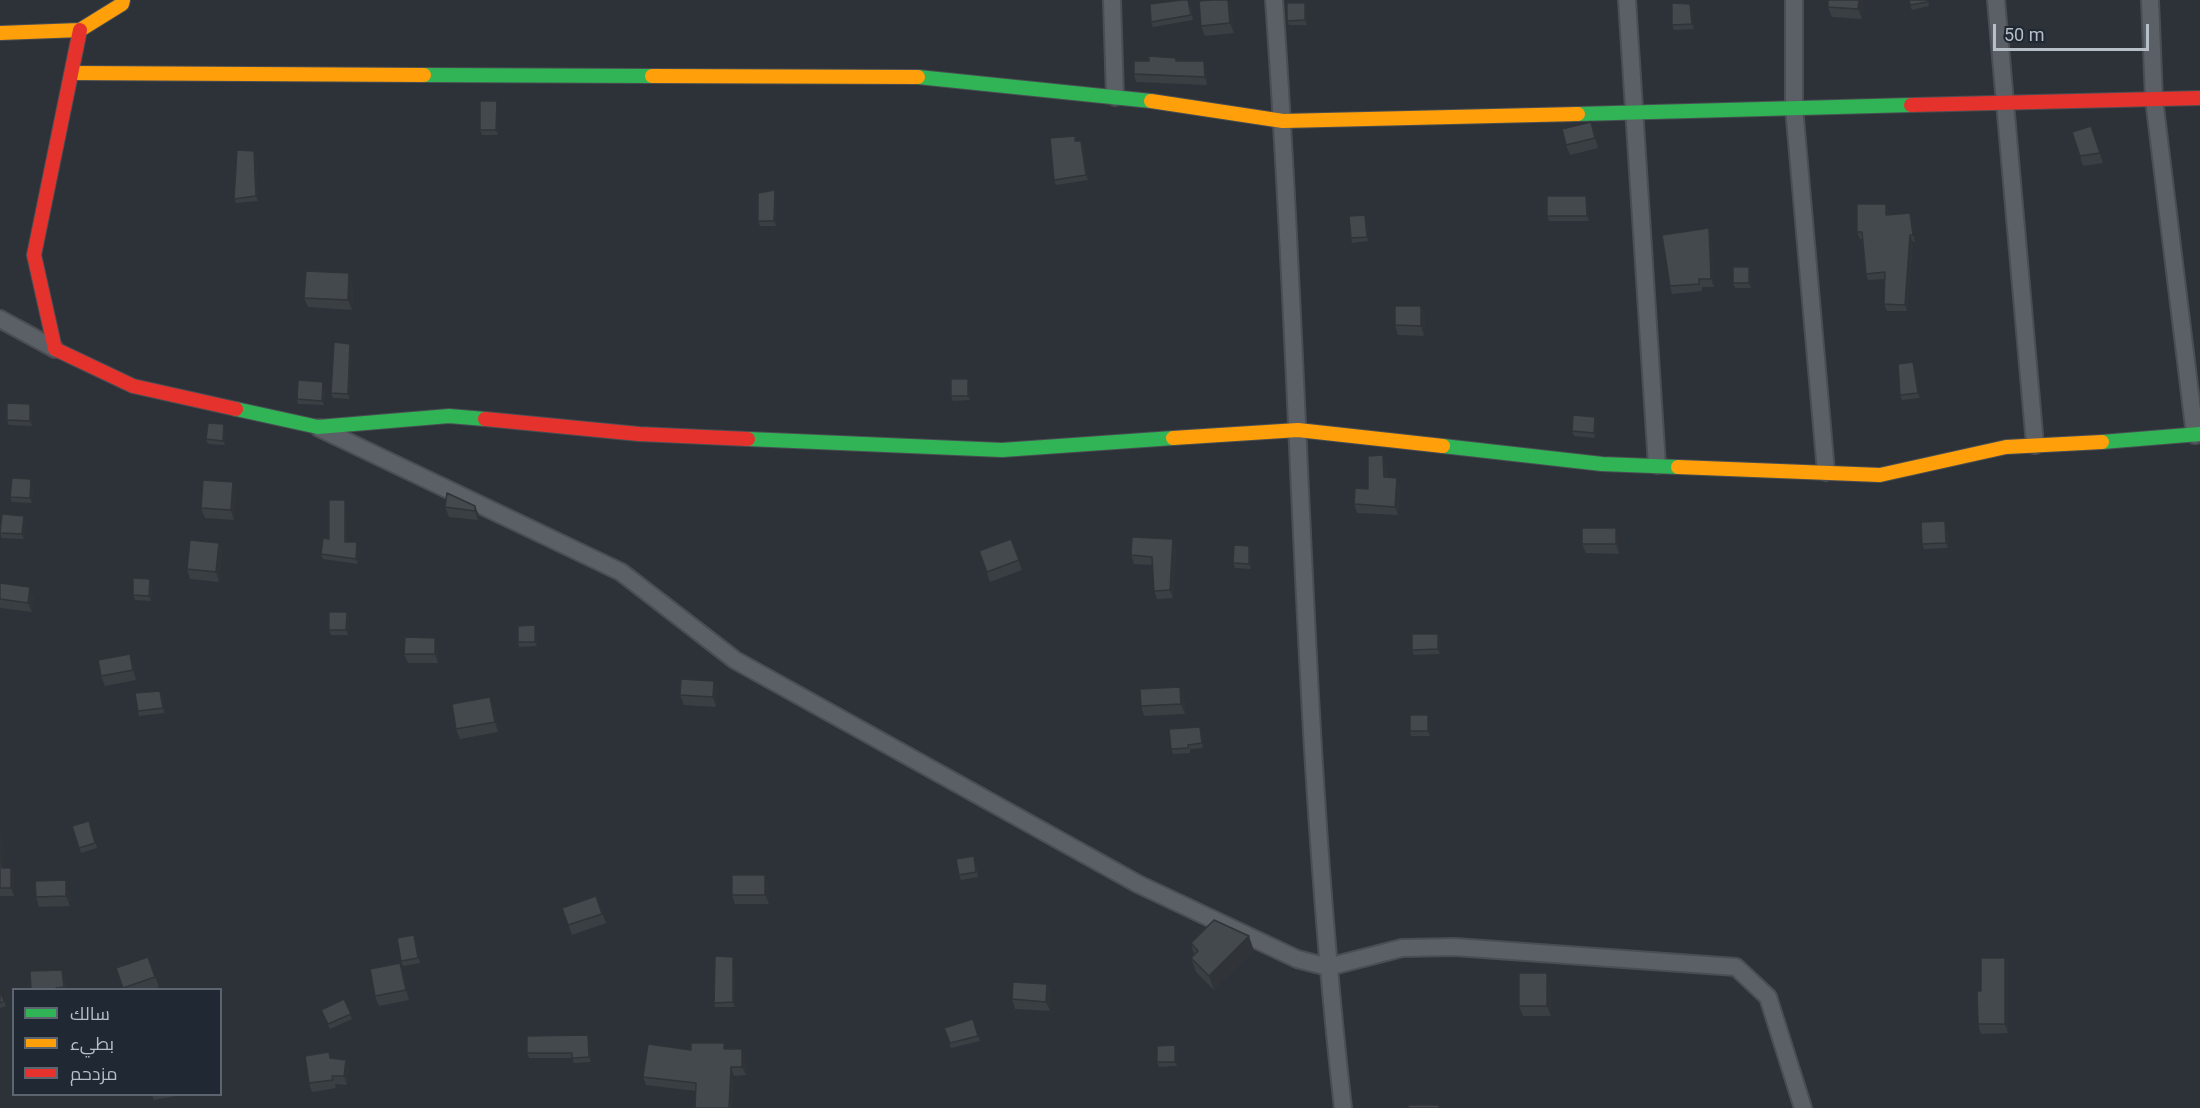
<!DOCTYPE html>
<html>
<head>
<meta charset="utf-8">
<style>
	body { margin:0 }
	#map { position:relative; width:2200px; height:1108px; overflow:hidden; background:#2c3238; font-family:Roboto,Cairo,sans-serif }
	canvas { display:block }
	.legend { position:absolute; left:12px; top:988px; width:210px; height:108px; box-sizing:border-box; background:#1f2833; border:2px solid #5b646f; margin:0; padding:8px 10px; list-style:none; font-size:18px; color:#b6bec8 }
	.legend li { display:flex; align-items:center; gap:12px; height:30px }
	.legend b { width:30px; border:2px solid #5b646f }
	.scale { position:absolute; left:1993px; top:24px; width:156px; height:27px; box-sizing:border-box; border:3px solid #b6bec8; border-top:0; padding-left:8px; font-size:18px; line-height:21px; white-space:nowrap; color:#b6bec8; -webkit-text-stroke:4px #1f2833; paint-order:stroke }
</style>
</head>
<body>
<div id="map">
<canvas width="2200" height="1108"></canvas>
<ul class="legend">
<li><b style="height:8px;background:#30b455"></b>سالك</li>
<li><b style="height:8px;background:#ff9f0a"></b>بطيء</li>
<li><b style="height:8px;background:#e5322d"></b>مزدحم</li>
</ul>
<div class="scale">50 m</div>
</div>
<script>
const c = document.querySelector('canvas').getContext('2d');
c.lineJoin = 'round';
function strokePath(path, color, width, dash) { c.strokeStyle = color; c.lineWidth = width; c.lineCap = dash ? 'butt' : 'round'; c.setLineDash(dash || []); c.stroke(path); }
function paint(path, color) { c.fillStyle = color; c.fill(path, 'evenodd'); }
const street = new Path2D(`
	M1112 0 1115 97
	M1274 0C1301 369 1301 740 1343 1108
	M1627 0 1657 465
	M1794 0V107L1826 472
	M1996 0 2035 445
	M2150 0 2154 99 2195 435
	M0 319 55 349
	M319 428 621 572 735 660 1138 884 1297 959 1328 967 1402 948 1455 947 1736 967 1768 997 1803 1108`);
const fast = new Path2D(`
	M424 75 652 76
	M918 77 1151 101
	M1578 114 1911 105
	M236 409 318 427 449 416 485 419
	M748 439 1002 450 1173 438
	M2102 442 2200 434
	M1443 446 1602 464 1678 467`);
const slow = new Path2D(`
	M0 33 80 30 122 4 123 0
	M72 73 424 75
	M652 76 918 77
	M1151 101 1283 121 1578 114
	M1173 438 1298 430 1443 446
	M1678 467 1880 475 2006 447 2102 442`);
const jam = new Path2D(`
	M80 30 34 255 55 349 133 386 236 409
	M1911 105 2200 98
	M485 419 639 434 748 439`);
strokePath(street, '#4a4e53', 20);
strokePath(fast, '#4a4e53', 16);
strokePath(slow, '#4a4e53', 16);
strokePath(jam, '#4a4e53', 16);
strokePath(street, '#5b6066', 16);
strokePath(fast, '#30b455', 14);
strokePath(slow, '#ff9f0a', 14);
strokePath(jam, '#e5322d', 14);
paint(new Path2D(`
	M1211 0H1228L1231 8 1234 33 1205 36 1201 26Z
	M1828 0H1863L1862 19 1832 17 1828 7Z
	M1928 0 1929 6 1912 10 1910 5Z
	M1305 3 1307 8V25H1289L1287 21Z
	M1190 4 1193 20 1153 27 1151 22Z
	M1690 4 1692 9 1694 29 1674 30 1672 25Z
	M1176 58 1178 61 1207 69V85L1136 82 1134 74 1149 61Z
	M498 106V135H482L480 130Z
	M1591 122 1595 132 1598 148 1570 155 1566 145Z
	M2091 126 2103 163 2083 166 2072 132Z
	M1075 136 1076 141 1083 146 1088 180 1056 185 1054 180Z
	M254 151 256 156 258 201 236 203 234 199Z
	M776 195V226H760L758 221Z
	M1586 196 1588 201 1589 221H1549L1547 216Z
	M1889 211V215L1910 213 1912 219 1915 242H1913L1907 311H1887L1884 304 1885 279 1868 280 1866 274 1862 239H1860L1857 232Z
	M1367 220 1368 241 1352 243 1351 238Z
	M1709 228 1711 236 1714 287H1702V291L1672 294 1670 286Z
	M1749 267 1750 272 1751 288H1735L1733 283Z
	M353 283 352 310 308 307 304 298Z
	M1421 306 1425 316 1424 336 1398 335 1395 325Z
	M350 344 352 349 350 399 333 398 331 393Z
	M1913 362 1915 367 1920 398 1902 400 1900 395Z
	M969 384 970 400 953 401 951 396Z
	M325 387 324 405 298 404 297 399Z
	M32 408V426L9 425 7 420Z
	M1595 417 1597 422 1595 438 1574 436 1572 431Z
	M226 429 225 445 208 444 206 439Z
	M1386 464 1387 477 1400 486 1398 515 1357 513 1354 504 1368 489Z
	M33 484 32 503 12 502 10 497Z
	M236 491 234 520 205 518 201 508Z
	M345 500 346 505 347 542 359 547 358 564 323 559 321 554 329 539Z
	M475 506 479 516 478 520 449 517 445 507Z
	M25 521 24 539 2 538 0 533Z
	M1947 526 1948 548 1924 549 1922 544Z
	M1619 538V554L1586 553 1582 544Z
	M1011 539 1022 570 990 582 979 551Z
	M219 543 222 552 219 582 190 579 187 569Z
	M1249 546 1251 551V569L1235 568 1233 563Z
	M1176 548 1173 598 1157 599 1154 591 1153 565 1134 564 1131 555Z
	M152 584 151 601 135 600 133 595Z
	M34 597 32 612 1 608 0 607V599Z
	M347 612 349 617 348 635H331L329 630Z
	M536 630 537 646 519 647 518 642Z
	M1438 634 1440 638V654L1414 655 1412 650Z
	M438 647V663H408L404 654Z
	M133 663 136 680 105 686 101 676Z
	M714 681 718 691 716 707 684 705 680 695Z
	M1180 687 1184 696 1185 714 1144 716 1141 706Z
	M162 695 164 713 139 716 138 711Z
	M494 707 498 732 460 739 456 729Z
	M1430 720V736H1411L1410 731Z
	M1200 727 1202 731 1203 748 1190 749V753L1173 754 1171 749Z
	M89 821 97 848 81 853 72 826Z
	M0 834 3 842 4 868H11L14 877V896H0Z
	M974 856 978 877 961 880 959 875Z
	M769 885V904H735L732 895Z
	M69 890 70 906 39 907 36 897Z
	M596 896 606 923 572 935 562 908Z
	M414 935 420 963 403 966 401 961Z
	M1191 943 1254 951 1214 990 1196 972 1191 958 1194 954Z
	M148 957 159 987 151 990H123L116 968Z
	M733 957 734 962 735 1007H715L714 1003Z
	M2005 958 2008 967V1033L1981 1034 1978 1024 1981 991Z
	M404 973 409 1000 379 1006 375 996Z
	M65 978 66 990H31Z
	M1550 982 1551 1016H1523L1519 1006Z
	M1047 984 1051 994 1050 1011 1015 1009 1012 999Z
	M0 992 6 1006 0 1008Z
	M344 999 352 1019 330 1029 321 1010Z
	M973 1019 980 1041 951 1048 944 1028Z
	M590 1040 591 1062 574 1063 572 1058H529L527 1053Z
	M742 1049 745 1057 746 1075 734 1076 732 1108H695L696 1091 646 1085 643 1077 691 1050Z
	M1177 1050V1066L1159 1067 1157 1062Z
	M329 1052 331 1058 346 1060 349 1068 347 1085 335 1084 336 1088 312 1092 309 1083Z
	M152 1095H182L154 1100Z`), '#3a3f43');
paint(new Path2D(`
	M1228 0 1231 8 1234 33 1230 23Z
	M1859 0H1863L1862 19 1858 9Z
	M1305 3 1307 8V25L1305 20Z
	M1690 4 1692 9 1694 29 1692 24Z
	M1204 61 1207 69V85L1205 77Z
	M497 101 498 106V135L496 130Z
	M1591 122 1595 132 1598 148 1595 138Z
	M1081 141 1083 146 1088 180 1086 175Z
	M254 151 256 156 258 201 256 196Z
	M775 190 776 195V226L774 221Z
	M1586 196 1588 201 1589 221 1587 216Z
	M1886 204 1889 211V222L1886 215Z
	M1910 213 1912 219 1915 242 1913 235Z
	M1365 215 1367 220 1368 241 1367 237Z
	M1709 228 1711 236 1714 287 1711 279Z
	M1910 235 1913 242 1907 311 1905 305Z
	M1749 267 1750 272 1751 288 1749 283Z
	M349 273 353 283 352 310 348 300Z
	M1421 306 1425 316 1424 336 1421 326Z
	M350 344 352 349 350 399 348 394Z
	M1913 362 1915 367 1920 398 1918 393Z
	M968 379 969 384 970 400 968 396Z
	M323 382 325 387 324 405 322 401Z
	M30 404 32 408V426L30 421Z
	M1595 417 1597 422 1595 438 1594 433Z
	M224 424 226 429 225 445 223 441Z
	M1383 455 1386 464 1387 486 1384 477Z
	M1397 478 1400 486 1398 515 1395 507Z
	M31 479 33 484 32 503 30 498Z
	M233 482 236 491 234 520 231 510Z
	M345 500 346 505 347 546 345 542Z
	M475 506 479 516 478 520 475 511Z
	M24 516 25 521 24 539 22 534Z
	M1945 521 1947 526 1948 548 1946 543Z
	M1616 528 1619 538V554L1616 544Z
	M1173 539 1176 548 1173 598 1170 590Z
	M357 542 359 547 358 564 356 559Z
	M219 543 222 552 219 582 216 572Z
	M1249 546 1251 551V569L1249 564Z
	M150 579 152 584 151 601 149 596Z
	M30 587 34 597 32 612 28 603Z
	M347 612 349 617 348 635 346 630Z
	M535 625 536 630 537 646 535 642Z
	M1438 634 1440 638V654L1438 649Z
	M435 638 438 647V663L435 654Z
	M130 654 133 663 136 680 133 670Z
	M714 681 718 691 716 707 713 697Z
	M1180 687 1184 696 1185 714 1181 704Z
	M490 697 494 707 498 732 495 722Z
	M1428 715 1430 720V736L1428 731Z
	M1200 727 1202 731 1203 748 1202 743Z
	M0 834 3 842 5 877 2 868Z
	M11 868 14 877V896L11 888Z
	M765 875 769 885V904L765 895Z
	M66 880 69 890 70 906 66 896Z
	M1249 936 1254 951 1214 990 1209 976Z
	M733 957 734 962 735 1007 733 1002Z
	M2005 958 2008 967V1033L2005 1024Z
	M400 963 404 973 409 1000 406 990Z
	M62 970 65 978 66 990H65L64 987Z
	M1547 973 1550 982 1551 1016 1547 1006Z
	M1047 984 1051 994 1050 1011 1046 1002Z
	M588 1035 590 1040 591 1062 589 1057Z
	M1175 1045 1177 1050V1066L1175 1062Z
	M742 1049 745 1057 746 1075 742 1067Z
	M346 1060 349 1068 347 1085 344 1076Z
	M731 1067 734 1076 732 1108H729Z`), '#303337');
const building = new Path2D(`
	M1182 0H1188L1191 15 1151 22 1150 4Z
	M1211 0H1228L1230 23 1201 26 1199 1Z
	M1828 0H1859L1858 9 1828 7Z
	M1909 0H1927V2L1910 5Z
	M1287 3H1305V20L1287 21Z
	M1672 3 1690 4 1692 24 1672 25Z
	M1149 56 1176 58V61H1204L1205 77 1134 74V61H1149Z
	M480 101H497L496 130H480Z
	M1591 122 1595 138 1566 145 1562 129Z
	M2091 126 2100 153 2080 156 2072 132Z
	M1075 136V141H1081L1086 175 1054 180 1050 138Z
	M237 150 254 151 256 196 234 199Z
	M775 190 774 221H758V193Z
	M1547 196H1586L1587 216H1547Z
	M1857 204H1886V215L1910 213 1913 235H1910L1905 305 1884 304 1885 272 1866 274 1862 232H1857Z
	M1365 215 1367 237 1351 238 1349 216Z
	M1709 228 1711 279H1699V284L1670 286 1662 235Z
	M1733 267H1749V283H1733Z
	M306 271 349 273 348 300 304 298Z
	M1395 306H1421V326L1395 325Z
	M334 342 350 344 348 394 331 393Z
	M1913 362 1918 393 1900 395 1898 364Z
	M951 379H968V396H951Z
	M298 380 323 382 322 401 297 399Z
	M7 403 30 404V421L7 420Z
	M1573 415 1595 417 1594 433 1572 431Z
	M208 423 224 424 223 441 206 439Z
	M1383 455 1384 477 1397 478 1395 507 1354 504 1355 488 1368 489V456Z
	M12 478 31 479 30 498 10 497Z
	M203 480 233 482 231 510 201 508Z
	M447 493 475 506V511L445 507Z
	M329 500H345V542H357L356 559 321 554 323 538 329 539Z
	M2 514 24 516 22 534 0 533Z
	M1945 521 1946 543 1922 544 1921 522Z
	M1582 528H1616V544H1582Z
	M1132 537 1173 539 1170 590 1154 591 1152 557 1131 555Z
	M1011 539 1019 560 987 572 979 551Z
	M190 540 219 543 216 572 187 569Z
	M1234 545 1249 546V564L1233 563Z
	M133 578 150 579 149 596 133 595Z
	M0 583 30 587 28 603 0 599Z
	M329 612H347L346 630H329Z
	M535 625V642H518V626Z
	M1412 634H1438V649L1412 650Z
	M405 637 435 638V654H404Z
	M130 654 133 670 101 676 98 660Z
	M681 679 714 681 713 697 680 695Z
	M1180 687 1181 704 1141 706 1140 689Z
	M160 691 163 708 138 711 135 693Z
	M490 697 495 722 456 729 452 704Z
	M1410 715H1428V731H1410Z
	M1200 727 1202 743 1188 745V748L1171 749 1169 729Z
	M89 821 95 843 79 848 72 826Z
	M0 837 2 868H11V888H0Z
	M974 856 976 872 959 875 956 859Z
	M732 875H765V895H732Z
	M66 880V896L36 897 35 881Z
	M596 896 602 914 568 925 562 908Z
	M1214 920 1249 936 1209 976 1191 958 1198 951 1191 943Z
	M414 935 418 958 401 961 397 938Z
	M715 956 733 957V1002L714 1003Z
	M148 957 155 977 123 988 116 968Z
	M1981 958H2005V1024H1978L1977 991H1981Z
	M400 963 406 990 375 996 370 969Z
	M62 970 64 987 56 988V990H31L30 971Z
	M1519 973H1547V1006H1519Z
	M1013 982 1047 984 1046 1002 1012 999Z
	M0 992 4 1001 0 1003Z
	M344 999 351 1014 328 1024 321 1010Z
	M973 1019 978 1036 950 1043 944 1028Z
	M588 1035 589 1057 572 1058V1053H527V1036Z
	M691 1043H724V1049H742V1067H731L729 1108H695L696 1083 643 1077 648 1044 691 1050Z
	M1175 1045V1062H1157V1046Z
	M329 1052 330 1058 346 1060 344 1076H332L333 1080 309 1083 305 1056Z
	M1408 1105H1439V1108H1408Z`);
paint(building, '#44494e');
strokePath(building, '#303337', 1.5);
</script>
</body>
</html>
